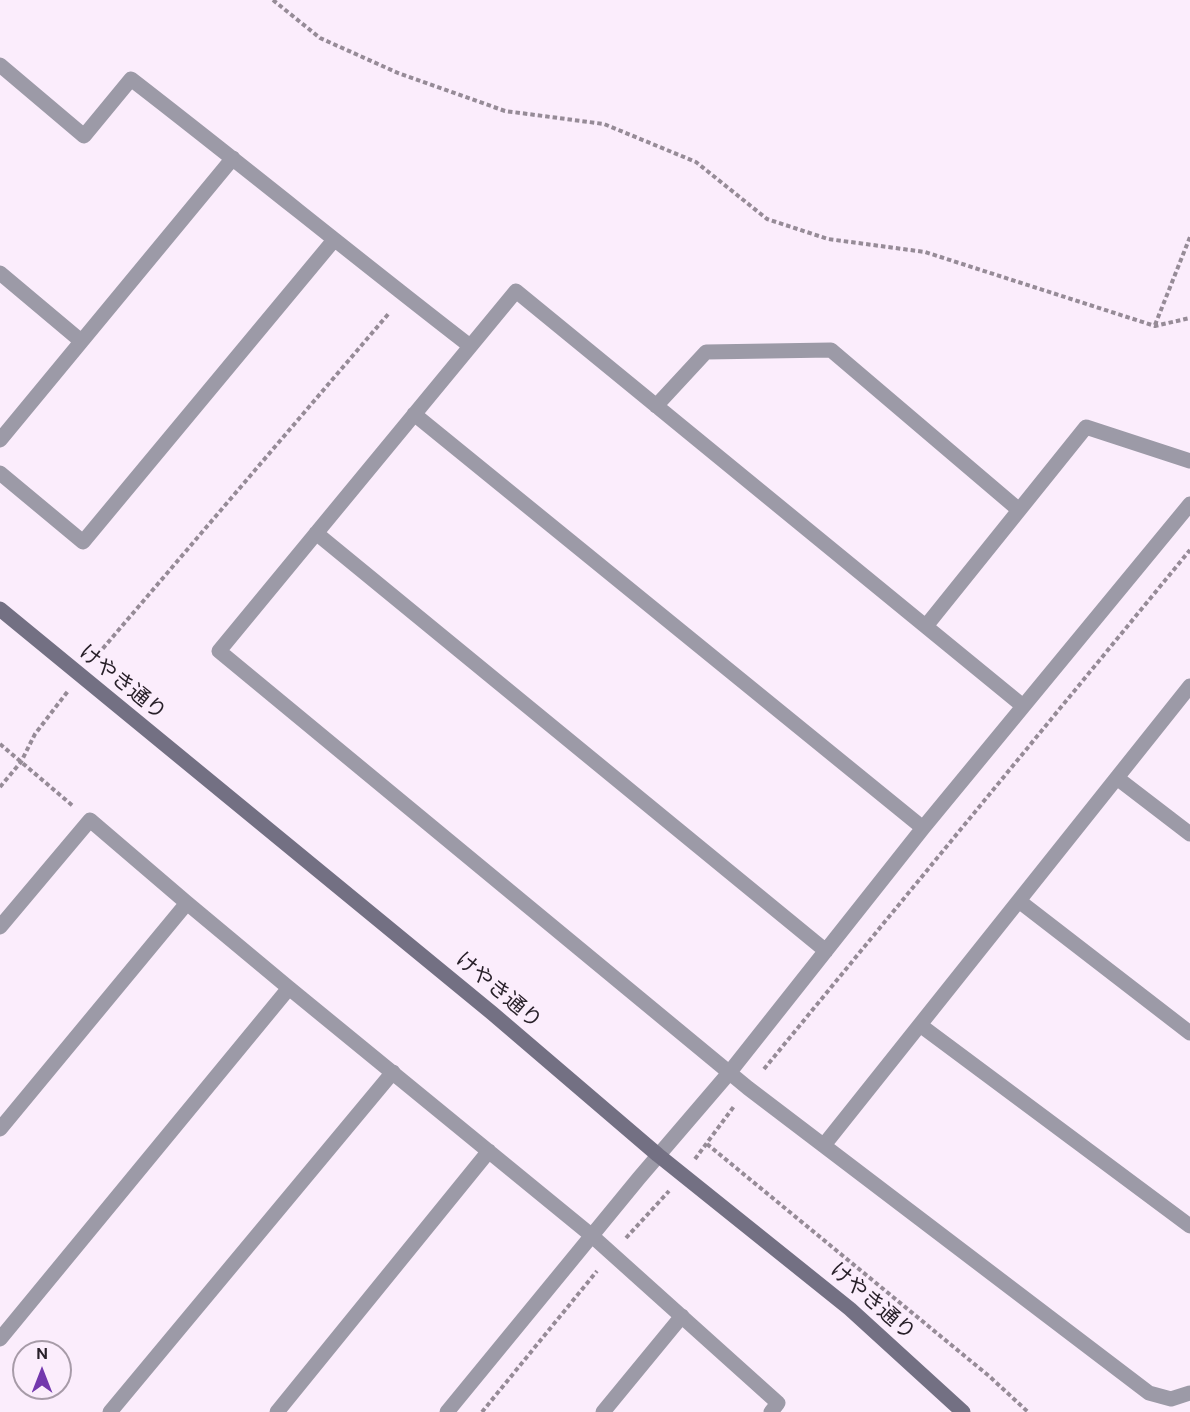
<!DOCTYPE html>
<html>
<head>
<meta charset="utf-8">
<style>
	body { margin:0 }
	#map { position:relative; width:1190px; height:1412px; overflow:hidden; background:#fbedfc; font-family:"DM Sans",sans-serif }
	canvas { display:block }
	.north { position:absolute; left:12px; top:1340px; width:60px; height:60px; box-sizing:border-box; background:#fbedfc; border:2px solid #a79ba8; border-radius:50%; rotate:0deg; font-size:16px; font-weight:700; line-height:24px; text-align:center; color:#282029 }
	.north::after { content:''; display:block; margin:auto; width:21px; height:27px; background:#7338ad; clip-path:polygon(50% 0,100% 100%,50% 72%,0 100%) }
</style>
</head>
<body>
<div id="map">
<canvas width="1190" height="1412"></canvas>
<div class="north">N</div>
</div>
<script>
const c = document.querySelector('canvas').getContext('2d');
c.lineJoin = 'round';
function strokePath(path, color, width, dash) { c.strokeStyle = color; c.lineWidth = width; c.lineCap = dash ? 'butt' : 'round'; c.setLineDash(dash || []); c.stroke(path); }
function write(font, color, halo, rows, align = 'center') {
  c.font = font + ' "DM Sans","Noto Sans JP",sans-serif'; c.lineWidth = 5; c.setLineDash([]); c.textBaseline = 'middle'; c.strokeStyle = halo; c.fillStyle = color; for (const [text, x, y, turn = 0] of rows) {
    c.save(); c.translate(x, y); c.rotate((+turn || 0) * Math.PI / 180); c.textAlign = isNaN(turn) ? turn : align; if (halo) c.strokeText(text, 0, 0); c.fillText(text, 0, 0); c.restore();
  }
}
strokePath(new Path2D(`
	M273 0 320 38 398 73 505 111 604 124 696 162 767 219 828 239 925 252 1155 326 1190 318
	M1155 325 1190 237
	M93 660 390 312
	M0 744 73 806
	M0 787 21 762 35 734 68 691
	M764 1069 1190 550
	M707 1144 989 1376 1028 1412
	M695 1159 735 1105
	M626 1238 669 1191
	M482 1412 597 1271`), '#968b97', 4, [4.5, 3]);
strokePath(new Path2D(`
	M0 65 84 136 131 79C245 167 356 258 470 346
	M0 273 81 341
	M656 406 706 352 831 350 1019 510
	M414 414 923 828
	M0 440 233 158
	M0 473 83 542 334 240
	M316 533 826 951
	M926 626 1086 427 1190 461
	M1023 706 516 291 219 651 748 1088 1149 1393 1171 1399 1190 1393
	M1117 778 1190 834
	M1019 901 1190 1033
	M0 927 90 820 187 903 289 988 591 1235 778 1403 771 1412
	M920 1025 1190 1226
	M0 1129 187 903
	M824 1145 1190 686
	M0 1339 289 988
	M110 1412 393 1072
	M277 1412 489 1151
	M447 1412 639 1178 729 1073 923 828 1190 504
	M603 1412 682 1316`), '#9c9aa7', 15);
strokePath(new Path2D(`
	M0 609 492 1013 658 1155 850 1309 963 1412`), '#737083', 15);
write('21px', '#282029', '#fbedfc', [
	["けやき通り",122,683,39],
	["けやき通り",498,991,40],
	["けやき通り",872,1302,41]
]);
</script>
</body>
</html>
